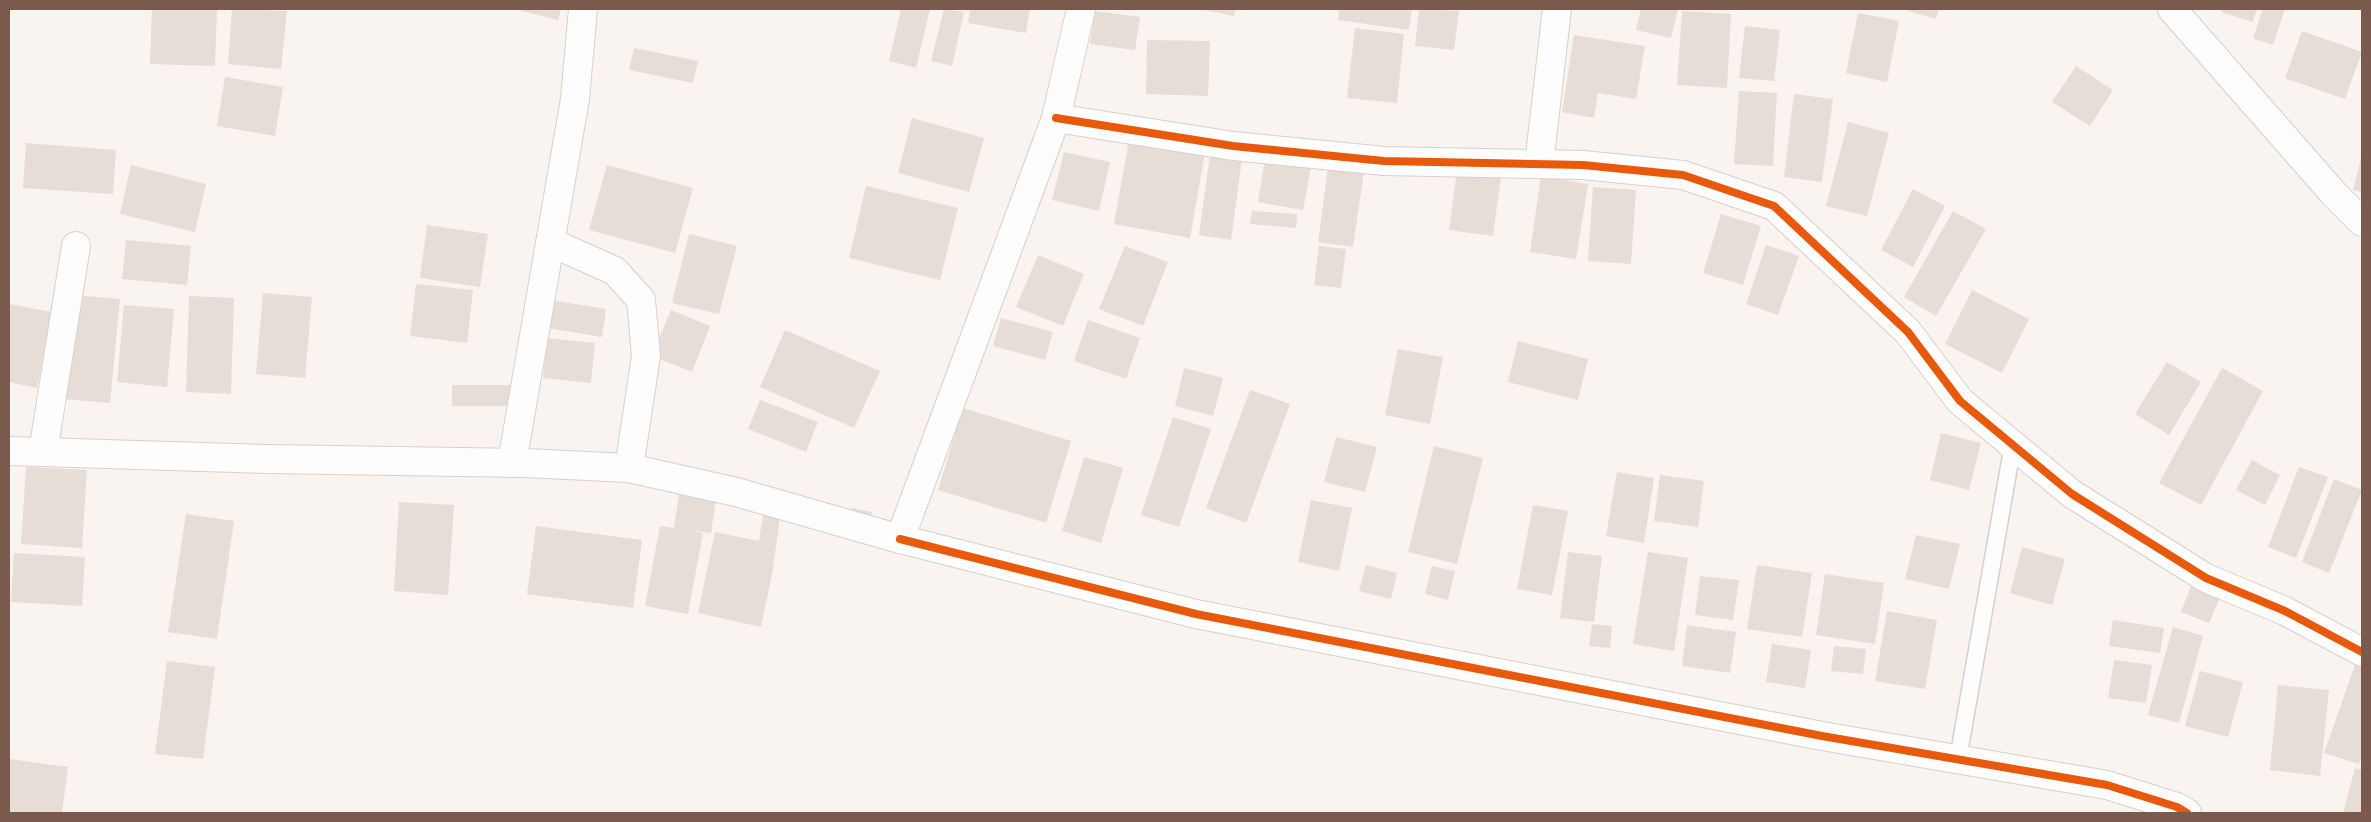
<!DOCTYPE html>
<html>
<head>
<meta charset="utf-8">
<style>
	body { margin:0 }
	#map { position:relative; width:2371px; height:822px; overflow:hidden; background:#f9f4ef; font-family:"Nunito Sans",sans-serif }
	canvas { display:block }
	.frame { position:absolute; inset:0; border:10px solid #7a5a4c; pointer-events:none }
</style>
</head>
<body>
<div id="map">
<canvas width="2371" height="822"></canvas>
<div class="frame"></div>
</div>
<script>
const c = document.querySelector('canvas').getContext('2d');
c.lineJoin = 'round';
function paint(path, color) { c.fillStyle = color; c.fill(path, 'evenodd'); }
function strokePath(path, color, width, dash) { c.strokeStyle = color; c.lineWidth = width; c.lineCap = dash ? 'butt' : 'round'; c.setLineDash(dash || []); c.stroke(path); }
paint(new Path2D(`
	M152 9H217L215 66 150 64Z
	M232 9 287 11 281 69 228 64Z
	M515 9H561L558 20Z
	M901 9H930L916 68 889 61Z
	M944 9 964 12 952 66 931 61Z
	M970 9H1030L1026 33 968 23Z
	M1200 9H1236L1234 16Z
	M1339 9H1412L1409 30 1338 20Z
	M1419 9 1459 11 1454 50 1415 46Z
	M1641 9H1678L1671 38 1636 30Z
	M1909 9H1939L1936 19 1908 11Z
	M2223 9H2257L2253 22 2221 12Z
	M2263 9H2285L2273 45 2253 38Z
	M1095 11 1140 17 1135 50 1090 44Z
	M1682 11 1731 14 1727 88 1677 85Z
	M1858 13 1899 21 1887 82 1846 73Z
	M1745 26 1780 30 1774 81 1739 78Z
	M1355 28 1404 34 1397 103 1347 98Z
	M2302 31 2362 52 2345 99 2285 78Z
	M1574 35 1645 46 1636 99 1598 93 1594 118 1562 112Z
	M1147 40 1210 41 1208 96 1146 94Z
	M634 48 698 61 693 83 629 70Z
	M2076 66 2113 90 2090 126 2052 102Z
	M225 77 283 87 275 136 217 126Z
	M1739 91 1777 93 1773 166 1734 164Z
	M1794 94 1833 99 1822 182 1784 177Z
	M912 118 984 138 969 192 898 173Z
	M1848 122 1889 133 1867 216 1826 206Z
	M1129 140 1205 153 1190 238 1114 224Z
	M26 143 116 150 113 194 23 188Z
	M1211 147 1243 152 1231 240 1199 235Z
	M1064 152 1110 162 1099 211 1052 200Z
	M1266 153 1312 162 1303 210 1258 202Z
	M2362 154V192L2353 190Z
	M1329 160 1365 165 1353 247 1318 242Z
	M131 165 206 184 195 232 120 214Z
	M607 165 693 188 675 253 589 230Z
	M1457 170 1501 176 1493 236 1449 230Z
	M1541 176 1588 184 1576 259 1530 252Z
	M866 186 958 208 940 280 849 258Z
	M1593 187 1636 190 1631 264 1588 261Z
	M1913 189 1945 206 1913 267 1881 250Z
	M1252 211 1297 214 1296 228 1250 224Z
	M1953 211 1986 229 1936 316 1904 297Z
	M1721 214 1761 226 1743 285 1703 273Z
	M427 225 488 234 480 287 420 278Z
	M689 234 737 246 719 314 672 303Z
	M126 240 191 246 187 285 122 279Z
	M1766 245 1799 256 1778 315 1746 304Z
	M1125 246 1168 262 1143 326 1099 309Z
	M1319 246 1346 249 1341 288 1314 285Z
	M1038 255 1084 274 1063 326 1016 307Z
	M416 284 473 290 467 343 410 336Z
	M1972 290 2029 319 2002 373 1945 344Z
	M263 293 312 297 305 378 256 374Z
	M74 295 120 299 110 403 64 399Z
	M189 296 234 298 231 394 186 392Z
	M551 300 606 309 602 337 547 328Z
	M9 304 52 312 37 388 9 382Z
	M124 305 174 309 167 387 117 382Z
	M671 310 710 326 692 372 652 356Z
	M1001 318 1053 332 1045 360 993 346Z
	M1088 320 1140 338 1126 379 1074 361Z
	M785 330 880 371 854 428 760 387Z
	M547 338 595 343 591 383 543 378Z
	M1518 341 1588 359 1578 400 1508 382Z
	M1398 349 1443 357 1430 424 1385 415Z
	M2167 362 2201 382 2169 435 2135 414Z
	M1184 368 1223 378 1213 416 1175 406Z
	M2222 368 2263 391 2201 505 2159 483Z
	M452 385H511V406H452Z
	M1250 390 1290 404 1246 523 1206 508Z
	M760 400 818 422 806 452 748 429Z
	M963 408 1071 441 1046 523 938 490Z
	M1173 417 1211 429 1179 527 1141 515Z
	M1941 433 1981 443 1969 490 1930 480Z
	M1336 437 1377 447 1365 492 1324 482Z
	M1434 446 1483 458 1457 564 1408 552Z
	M1084 457 1123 468 1101 543 1062 531Z
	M2252 460 2280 475 2265 505 2236 490Z
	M26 467 87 470 82 548 21 544Z
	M2299 467 2328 477 2296 558 2268 547Z
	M1617 472 1654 478 1644 543 1606 536Z
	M1660 475 1704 481 1698 527 1654 521Z
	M2334 479 2362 490 2329 573 2302 562Z
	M679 494 716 499 711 533 687 530 703 533 688 614 645 606 660 526 674 528Z
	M1311 500 1352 508 1339 571 1298 562Z
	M399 502 454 505 448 595 394 591Z
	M1533 505 1568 511 1552 595 1517 589Z
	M764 508 781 511 772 574 761 627 698 613 715 532 759 541Z
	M851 508 872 512 869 524 849 520Z
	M186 514 234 521 217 639 168 632Z
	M536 526 642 540 633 608 527 594Z
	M1916 535 1960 544 1949 589 1905 579Z
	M2022 547 2065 559 2052 605 2010 593Z
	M1568 552 1602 556 1594 622 1560 618Z
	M1648 552 1688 558 1674 651 1633 644Z
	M14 553 85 557 82 606 11 602Z
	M1366 565 1397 573 1391 599 1359 591Z
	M1757 565 1812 573 1802 637 1747 629Z
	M1432 566 1455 571 1448 600 1425 594Z
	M1825 574 1884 583 1875 644 1816 635Z
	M1700 576 1739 580 1733 620 1695 615Z
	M2194 579 2223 590 2209 623 2181 612Z
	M1887 611 1937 620 1925 689 1875 681Z
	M2113 620 2164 628 2160 653 2109 646Z
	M1592 624 1612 626 1610 648 1589 646Z
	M1687 625 1736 632 1730 673 1682 666Z
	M2173 627 2203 636 2179 723 2148 715Z
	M1772 644 1811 650 1805 688 1766 682Z
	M1834 646 1866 649 1863 674 1831 671Z
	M2114 660 2152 665 2146 703 2108 698Z
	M167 661 215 667 203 759 155 754Z
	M2356 662 2362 664V754L2359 764 2324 753Z
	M2200 671 2243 682 2228 737 2185 726Z
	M2278 685 2329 690 2320 776 2270 770Z
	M9 759 68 767 62 813H9Z
	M2355 768 2362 770V813H2343Z`), '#e6ddd6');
const lane = new Path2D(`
	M1958 759 2013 444`);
const street = new Path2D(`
	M2172 9 2335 195 2362 222
	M1056 118 1233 146 1384 161 1583 165 1683 175 1774 206 1908 332 1960 401 2072 494 2206 578 2285 611 2362 652
	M1539 164 1557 9
	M550 242 615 271 641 300 646 356 629 468
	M43 452 76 246
	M512 463 575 99 583 9
	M900 539 1196 614 1822 736 2107 785 2177 807 2187 813`);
const secondary = new Path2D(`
	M9 451 267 459 525 463 629 468 736 492 900 539 1056 118 1081 9`);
strokePath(lane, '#d7d0ca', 19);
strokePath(street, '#d7d0ca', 30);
strokePath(secondary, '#d9d0ca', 30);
strokePath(lane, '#fefdfd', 16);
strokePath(street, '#fefdfd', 28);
strokePath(secondary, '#fefdfd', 28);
strokePath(new Path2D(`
	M1056 118 1233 146 1384 161 1583 165 1683 175 1774 206 1908 332 1960 401 2072 494 2206 578 2285 611 2362 652
	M900 539 1196 614 1822 736 2107 785 2177 807 2187 813`), '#e8590c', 8);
</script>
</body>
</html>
